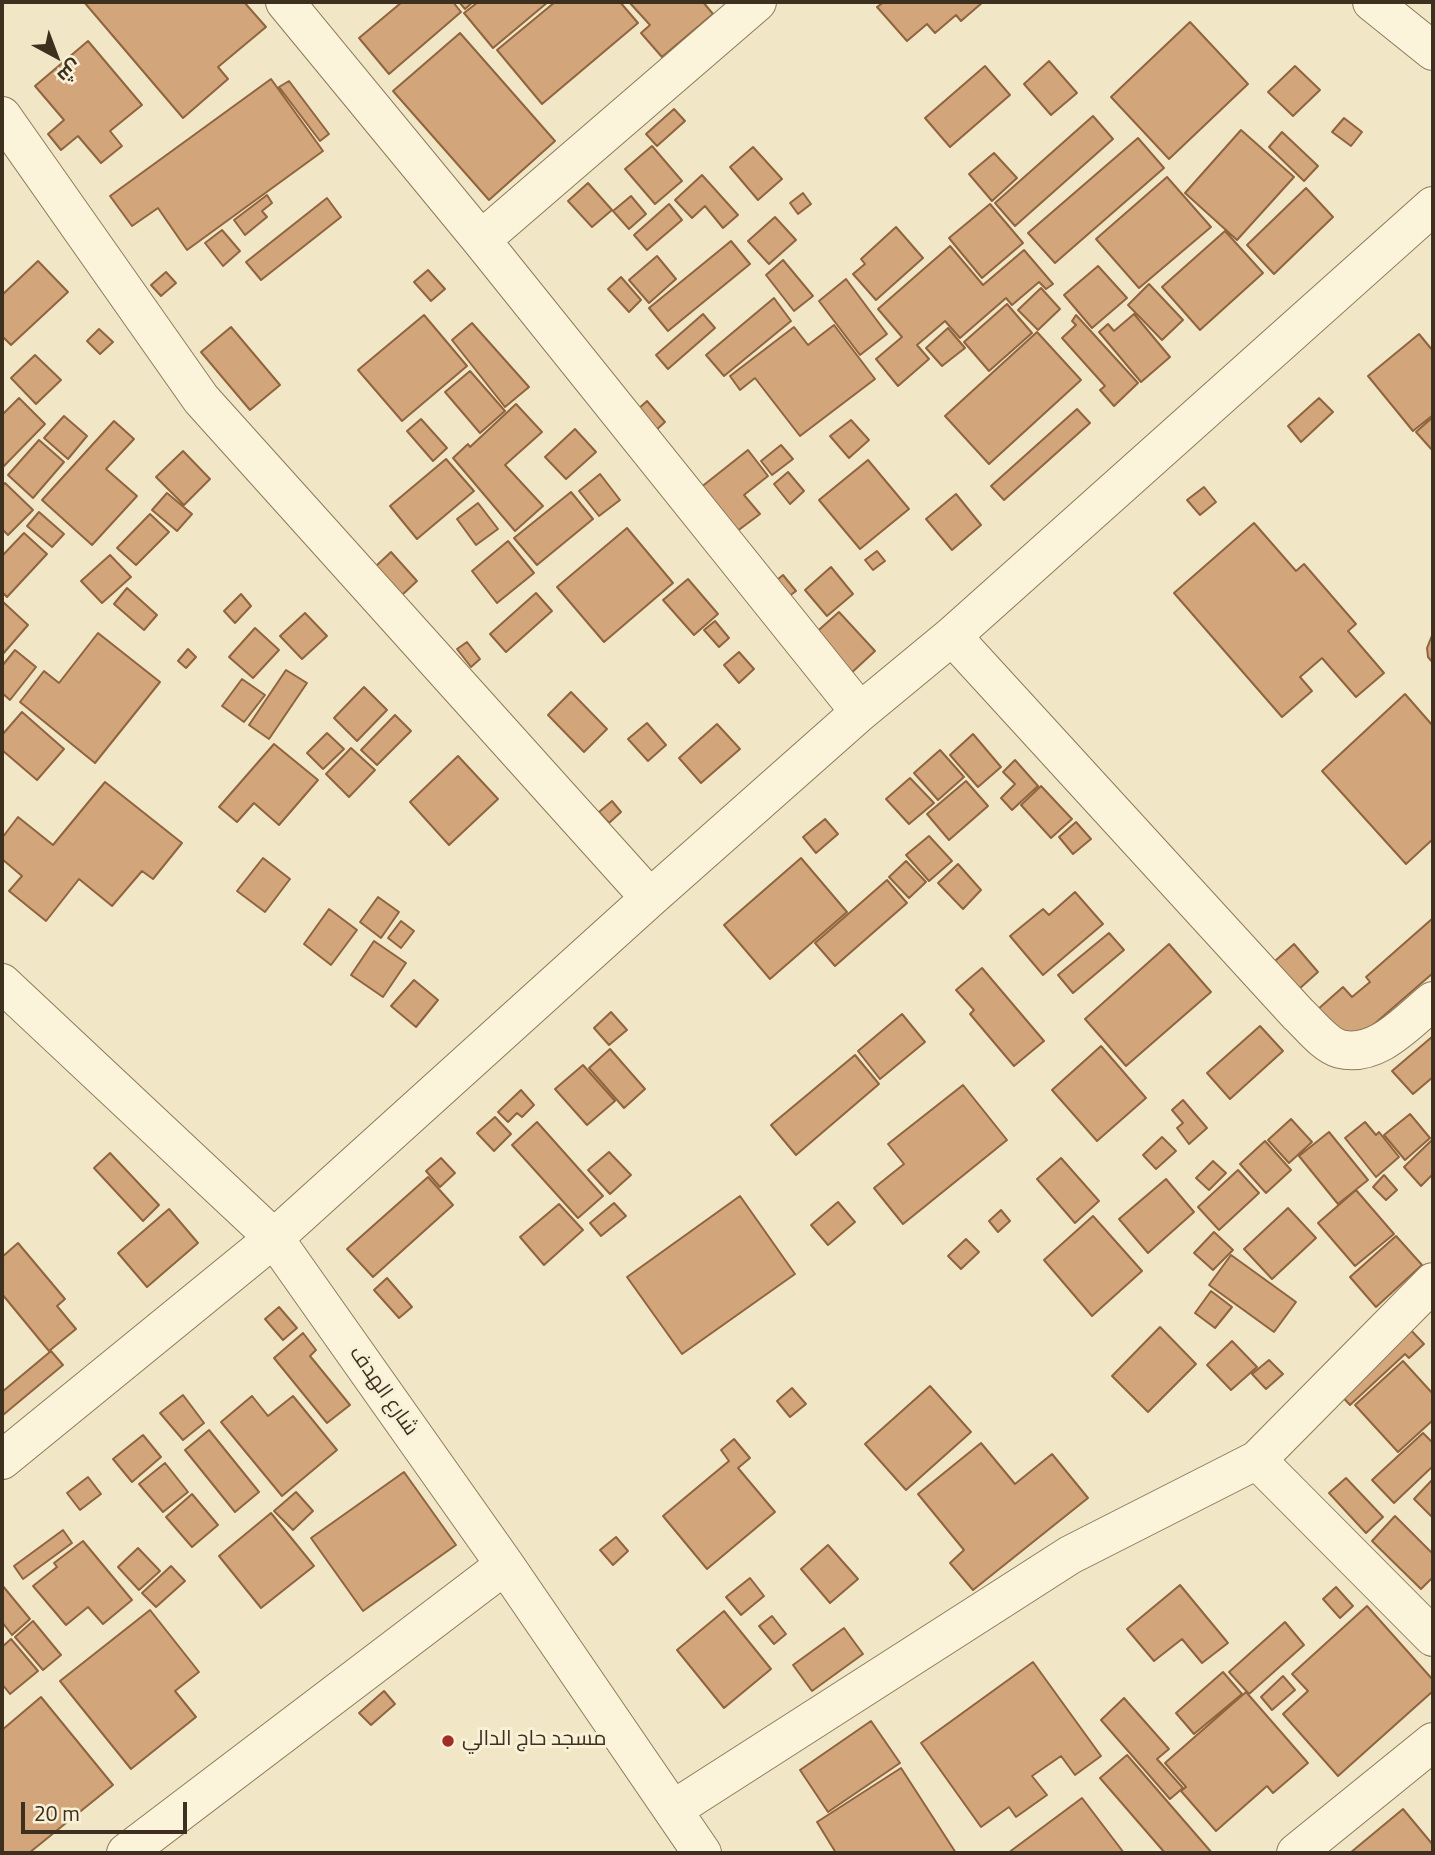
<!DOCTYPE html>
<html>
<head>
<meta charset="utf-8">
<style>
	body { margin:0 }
	#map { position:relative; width:1435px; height:1855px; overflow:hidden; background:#f1e7c6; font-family:Georgia,Cairo,serif }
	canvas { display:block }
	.frame { position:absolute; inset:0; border:4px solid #3e301f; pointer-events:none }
	.north { position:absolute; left:21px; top:21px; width:70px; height:70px; -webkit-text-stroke:5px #f8f1d7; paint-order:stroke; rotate:139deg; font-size:19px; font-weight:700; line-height:28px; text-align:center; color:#3e301f }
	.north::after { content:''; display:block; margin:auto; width:24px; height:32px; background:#3e301f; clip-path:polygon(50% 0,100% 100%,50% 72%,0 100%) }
	.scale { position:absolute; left:21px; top:1802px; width:166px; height:32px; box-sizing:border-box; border:4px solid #3e301f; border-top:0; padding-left:9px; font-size:21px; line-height:24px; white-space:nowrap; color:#3e301f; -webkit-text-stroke:5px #f8f1d7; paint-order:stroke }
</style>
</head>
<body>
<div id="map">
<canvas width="1435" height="1855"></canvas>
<div class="frame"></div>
<div class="north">ش</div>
<div class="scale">20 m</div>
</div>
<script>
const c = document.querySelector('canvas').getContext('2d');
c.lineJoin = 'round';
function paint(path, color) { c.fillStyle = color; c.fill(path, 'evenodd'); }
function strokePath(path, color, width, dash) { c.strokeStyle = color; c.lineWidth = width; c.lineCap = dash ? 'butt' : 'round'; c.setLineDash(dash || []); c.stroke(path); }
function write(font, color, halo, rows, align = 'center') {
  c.font = font + ' Georgia,Cairo,serif'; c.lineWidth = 6; c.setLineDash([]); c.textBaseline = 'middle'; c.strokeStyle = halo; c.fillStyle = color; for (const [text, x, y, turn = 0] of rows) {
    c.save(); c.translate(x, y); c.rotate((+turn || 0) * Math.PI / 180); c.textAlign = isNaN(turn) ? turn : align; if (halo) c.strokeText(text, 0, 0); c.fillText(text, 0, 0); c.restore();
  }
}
const building = new Path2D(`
	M84 2H244L266 27 218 67 228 79 183 118Z
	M402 2H453L461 12 389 74 359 38Z
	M459 2H473L465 9Z
	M478 2H548L493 48 464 13Z
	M555 2H620L638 23 542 104 497 50Z
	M629 2H703L713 14 662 57 641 33 650 25Z
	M884 2H983L961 21 956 15 935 33 927 24 907 41 877 7Z
	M1190 22 1248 84 1169 159 1111 97Z
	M460 33 555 141 489 200 393 91Z
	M88 41 142 105 110 131 122 146 101 163 78 136 61 150 48 134 64 120 35 86Z
	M1049 61 1077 93 1051 115 1024 84Z
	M985 66 1010 95 950 147 925 118Z
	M1295 66 1320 90 1293 116 1268 92Z
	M271 79 323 151 187 250 158 208 132 226 110 196Z
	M289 81 329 134 320 141 279 87Z
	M674 109 685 121 657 146 646 134Z
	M1093 116 1113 139 1015 226 995 203Z
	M1344 118 1362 132 1351 146 1332 132Z
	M1241 130 1294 177 1237 240 1185 193Z
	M1282 132 1318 166 1304 181 1269 147Z
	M1138 138 1164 168 1055 263 1028 233Z
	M652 146 682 181 655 204 625 169Z
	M753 147 782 179 758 200 730 167Z
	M994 153 1017 178 992 201 969 174Z
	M702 175 738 215 723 228 705 206 692 218 675 200Z
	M1167 177 1211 227 1139 288 1096 239Z
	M588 183 612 210 592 227 568 201Z
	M1306 188 1333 217 1274 274 1247 245Z
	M803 193 811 204 798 214 790 203Z
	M267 195 272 203 262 211 267 217 245 235 234 220Z
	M631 196 646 214 629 229 613 211Z
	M327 198 341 217 261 280 246 262Z
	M669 204 682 220 647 250 634 235Z
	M990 204 1023 243 982 278 949 238Z
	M775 217 796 240 769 264 748 241Z
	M896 227 923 258 876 300 853 274 865 264 861 259Z
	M222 230 240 251 223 266 205 243Z
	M1225 231 1263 273 1200 330 1162 287Z
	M731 241 750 264 668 331 649 308Z
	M950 246 983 285 1024 250 1053 284 1046 289 1039 282 1012 305 1006 298 960 338 945 321 917 345 929 359 898 386 876 359 902 337 878 309Z
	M657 256 676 279 649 303 629 280Z
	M783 260 813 296 794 311 766 275Z
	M38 261 68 292 11 345 2 336V295Z
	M1098 266 1127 298 1092 328 1064 295Z
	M428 270 445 289 431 301 414 282Z
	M166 272 176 283 161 296 151 285Z
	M621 277 641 300 629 312 608 289Z
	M846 279 887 334 860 355 819 301Z
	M1149 284 1183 320 1162 340 1128 305Z
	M1041 288 1060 309 1038 330 1018 310Z
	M774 298 791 321 724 376 706 355Z
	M1007 304 1032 333 989 371 964 342Z
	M703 314 715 328 668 369 656 355Z
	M1134 314 1170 357 1141 382 1099 332 1108 324 1114 331Z
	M424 315 467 366 402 421 358 370Z
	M1076 315 1138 383 1114 406 1100 390 1105 386 1062 338 1076 325 1072 321Z
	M472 323 529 387 505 407 452 340Z
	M834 325 875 379 800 436 755 378 740 390 730 376 794 327 808 345Z
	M231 327 280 385 250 410 201 352Z
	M948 328 965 348 942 366 926 348Z
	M99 329 113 342 100 354 87 341Z
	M1037 332 1081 380 989 464 945 416Z
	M1419 334 1433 351V415L1413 431 1368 376Z
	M35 355 61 380 36 404 11 378Z
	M470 371 505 411 480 433 445 392Z
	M19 398 45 424 2 468V415Z
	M1319 398 1333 412 1301 442 1288 426Z
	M647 401 665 422 654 432 636 411Z
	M516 404 542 432 505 465 543 506 515 531 453 458 468 444 470 447Z
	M1077 409 1090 423 1004 500 991 486Z
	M64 416 87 436 68 459 44 438Z
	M1433 417V451L1416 432Z
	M421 419 447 448 433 461 407 431Z
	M851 420 869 440 849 458 830 436Z
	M114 421 134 439 106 469 137 496 92 545 42 500Z
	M575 429 596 452 566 479 545 457Z
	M39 440 64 462 33 498 8 475Z
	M781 445 793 459 772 475 761 461Z
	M748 450 768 476 744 495 760 514 736 532 700 488Z
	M183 451 210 479 184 505 156 477Z
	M446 459 474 491 417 539 390 506Z
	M868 460 909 509 860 549 819 500Z
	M788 472 804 491 790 504 774 484Z
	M600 474 620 500 599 516 579 491Z
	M5 483 33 510 8 535 2 529V486Z
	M1204 487 1216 502 1200 515 1187 500Z
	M571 492 593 519 537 565 514 538Z
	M167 493 192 514 177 531 152 510Z
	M956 494 981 525 952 550 926 519Z
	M478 503 498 529 476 545 457 519Z
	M39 512 64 534 52 547 27 526Z
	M150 514 169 532 136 565 117 548Z
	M1254 523 1296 571 1304 564 1356 624 1348 631 1384 673 1356 697 1322 658 1300 677 1312 691 1282 717 1174 593Z
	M627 528 673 583 604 642 557 587Z
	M24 533 47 554 7 597 2 592V556Z
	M508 541 534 573 497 603 472 571Z
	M877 551 885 561 873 570 865 560Z
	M391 552 417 581 402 595 376 566Z
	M110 555 131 577 102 603 81 581Z
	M831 567 853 594 827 616 805 590Z
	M783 575 796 591 784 600 771 585Z
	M688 579 718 614 694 635 663 600Z
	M127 588 157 615 144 630 114 604Z
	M536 593 552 611 506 652 490 634Z
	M241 594 251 606 235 623 224 611Z
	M2 601 28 625 2 655Z
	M839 612 875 651 848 676 812 636Z
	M305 613 327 636 302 659 280 636Z
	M715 621 729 638 719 647 704 630Z
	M255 628 279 650 253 678 229 657Z
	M98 633 160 682 95 763 20 702 44 671 59 683Z
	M1433 633V663L1428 657 1427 648Z
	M467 642 480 659 471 667 457 649Z
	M188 649 196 657 186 668 178 661Z
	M15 650 36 667 10 700 2 693V666Z
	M739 652 754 669 739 683 724 665Z
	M286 670 307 683 269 739 249 725Z
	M242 679 265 695 244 722 222 706Z
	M364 687 387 710 357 741 334 718Z
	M571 692 607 729 584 752 548 715Z
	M1405 694 1433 726V839L1406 864 1322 771Z
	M22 712 64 749 37 780 2 750V735Z
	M395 715 411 731 377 765 361 750Z
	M647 723 666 745 648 761 628 739Z
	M717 724 740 749 701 783 679 758Z
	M327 733 344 749 323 769 307 753Z
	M973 734 1001 767 978 787 950 755Z
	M274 744 318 780 279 825 254 803 237 822 219 807Z
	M351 748 375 770 349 797 326 774Z
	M940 750 964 777 938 800 914 773Z
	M458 756 498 799 449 845 410 802Z
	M1015 760 1038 786 1012 810 1001 798 1015 784 1003 772Z
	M910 778 934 803 909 824 886 799Z
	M966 781 988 806 949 840 927 814Z
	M105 782 182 843 153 879 142 871 112 906 79 879 46 921 9 891 22 876 2 859V838L18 817 53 845Z
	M1041 786 1072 819 1051 838 1021 805Z
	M612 801 621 812 609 823 599 812Z
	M825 819 838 834 816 853 803 837Z
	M1076 822 1091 839 1073 854 1059 837Z
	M929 836 952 861 929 881 906 855Z
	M263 858 290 879 265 912 237 891Z
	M801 858 847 912 770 979 724 925Z
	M906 861 926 882 909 898 889 877Z
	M958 864 981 890 963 909 938 883Z
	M887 880 907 903 835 966 815 943Z
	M1075 892 1103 924 1043 975 1010 936 1043 909 1049 915Z
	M378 897 399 912 381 938 360 922Z
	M329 909 357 930 331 965 304 944Z
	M1433 918V973L1349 1046 1317 1010 1343 987 1352 997 1370 982 1366 977Z
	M401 921 414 931 401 948 388 938Z
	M1109 933 1124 950 1073 993 1058 975Z
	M374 941 406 963 383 997 351 975Z
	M1169 944 1211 992 1126 1066 1085 1019Z
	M1294 944 1318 972 1289 998 1265 970Z
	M982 968 1044 1041 1014 1066 970 1014 974 1010 956 990Z
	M414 980 438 1000 416 1027 391 1006Z
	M611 1012 627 1030 609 1045 594 1028Z
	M902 1014 925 1042 880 1079 858 1051Z
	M1260 1026 1283 1051 1230 1099 1207 1073Z
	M1433 1036V1077L1413 1094 1392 1071Z
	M1101 1046 1146 1098 1097 1141 1052 1090Z
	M610 1049 645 1089 624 1108 589 1068Z
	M855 1055 879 1084 796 1155 771 1125Z
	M583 1065 615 1101 587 1125 555 1089Z
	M963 1085 1007 1140 903 1224 874 1188 904 1164 888 1144Z
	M521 1090 534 1105 522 1117 517 1113 508 1122 498 1112Z
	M1183 1100 1207 1128 1189 1144 1177 1128 1183 1123 1172 1110Z
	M1410 1114 1430 1138 1405 1160 1384 1135Z
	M495 1117 511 1134 494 1151 477 1133Z
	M1291 1119 1312 1142 1289 1163 1268 1140Z
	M537 1122 603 1196 578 1218 512 1145Z
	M1365 1122 1376 1135 1379 1132 1399 1157 1376 1177 1345 1138Z
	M1329 1132 1368 1180 1338 1204 1299 1156Z
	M1162 1137 1176 1151 1156 1169 1143 1155Z
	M1433 1139V1174L1421 1186 1404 1167Z
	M1265 1141 1291 1170 1266 1193 1240 1164Z
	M609 1152 631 1175 610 1194 588 1170Z
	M110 1153 159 1205 143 1221 94 1168Z
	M441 1158 455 1173 440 1187 426 1171Z
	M1061 1158 1099 1201 1075 1223 1037 1179Z
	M1213 1161 1226 1173 1209 1190 1196 1178Z
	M1238 1170 1259 1193 1219 1230 1198 1207Z
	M1384 1175 1397 1190 1386 1200 1373 1187Z
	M428 1177 453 1205 373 1277 347 1249Z
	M1166 1179 1194 1212 1148 1253 1119 1219Z
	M1356 1190 1394 1234 1355 1266 1318 1223Z
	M740 1196 795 1274 682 1354 627 1277Z
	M838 1202 855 1222 828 1245 811 1225Z
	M614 1203 626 1216 601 1236 590 1223Z
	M559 1204 583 1230 544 1265 520 1237Z
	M1288 1208 1316 1238 1272 1279 1244 1249Z
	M169 1209 198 1243 147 1287 118 1253Z
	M1001 1210 1010 1221 998 1232 989 1221Z
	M1093 1216 1142 1271 1092 1316 1044 1260Z
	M1214 1232 1233 1250 1213 1270 1194 1253Z
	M1396 1236 1422 1265 1376 1307 1350 1277Z
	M966 1239 979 1252 961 1269 948 1256Z
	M18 1243 65 1299 57 1306 76 1329 49 1351 2 1294V1257Z
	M1231 1255 1296 1302 1274 1332 1209 1285Z
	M387 1278 412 1307 399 1318 374 1290Z
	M1211 1291 1232 1307 1215 1328 1195 1313Z
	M279 1307 297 1328 283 1340 265 1319Z
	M1406 1325 1424 1344 1409 1358 1405 1354 1350 1405 1336 1390Z
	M1160 1327 1196 1364 1148 1412 1112 1376Z
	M303 1333 316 1350 310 1356 350 1405 327 1423 274 1358Z
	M1232 1341 1257 1367 1231 1390 1207 1365Z
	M51 1351 63 1365 3 1415 2 1392Z
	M1269 1360 1283 1374 1266 1389 1252 1374Z
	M1403 1361 1433 1394V1420L1398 1452 1355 1405Z
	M930 1386 971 1432 906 1490 865 1444Z
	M792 1388 806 1404 790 1417 777 1401Z
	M183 1395 204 1423 183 1440 160 1413Z
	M252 1396 268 1416 293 1396 337 1450 282 1496 221 1422Z
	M209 1430 259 1492 235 1512 185 1450Z
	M1423 1433 1433 1443V1466L1394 1503 1372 1480Z
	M143 1435 161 1457 132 1482 113 1459Z
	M734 1439 750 1458 738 1468 775 1512 707 1569 663 1516 729 1461 721 1450Z
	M981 1443 1015 1484 1052 1454 1088 1498 973 1590 950 1563 964 1550 918 1494Z
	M165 1463 188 1492 163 1512 139 1484Z
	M404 1472 456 1545 363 1611 311 1538Z
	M88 1477 101 1494 80 1510 67 1493Z
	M1346 1478 1383 1517 1366 1533 1329 1493Z
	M1433 1479V1518L1414 1499Z
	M296 1492 313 1511 293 1530 274 1511Z
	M192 1494 218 1525 192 1547 166 1517Z
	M271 1513 314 1566 261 1608 219 1556Z
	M1395 1516 1433 1554V1577L1421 1589 1372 1541Z
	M63 1530 72 1543 23 1579 14 1566Z
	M616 1537 628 1551 613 1565 600 1550Z
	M83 1541 132 1600 103 1624 88 1607 66 1625 33 1586 57 1567 54 1563Z
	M828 1545 858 1579 830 1603 801 1569Z
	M138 1548 160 1571 139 1590 118 1567Z
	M171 1566 185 1581 156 1607 142 1593Z
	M750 1578 764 1596 741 1615 726 1597Z
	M2 1585 30 1619 12 1635 2 1622Z
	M1180 1585 1228 1643 1202 1663 1182 1639 1154 1661 1127 1629Z
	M1336 1587 1353 1606 1340 1618 1323 1599Z
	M1367 1606 1433 1680V1691L1338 1776 1283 1714 1308 1691 1292 1674Z
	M150 1610 199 1672 175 1691 196 1717 131 1769 60 1681Z
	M724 1611 771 1669 724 1708 677 1650Z
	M772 1616 786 1634 774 1644 759 1626Z
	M33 1621 61 1655 43 1670 15 1637Z
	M1285 1622 1304 1645 1249 1694 1229 1672Z
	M844 1628 863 1654 812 1691 793 1665Z
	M11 1639 38 1671 10 1694 2 1684V1647Z
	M1033 1662 1101 1756 1075 1775 1061 1756 1032 1776 1047 1795 1016 1817 1009 1807 981 1827 921 1743Z
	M1223 1672 1242 1694 1194 1734 1176 1713Z
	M1283 1676 1295 1690 1272 1710 1261 1697Z
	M384 1691 395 1704 371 1725 359 1713Z
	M1246 1692 1308 1763 1273 1793 1267 1786 1216 1831 1181 1791 1186 1787 1165 1763Z
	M41 1697 113 1785 29 1853H2V1730Z
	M1124 1698 1169 1749 1157 1759 1183 1788 1170 1799 1101 1720Z
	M871 1721 900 1763 828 1812 800 1770Z
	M1127 1755 1212 1853H1165L1100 1778Z
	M901 1768 956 1853H836L817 1822Z
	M1082 1798 1124 1853H1008Z
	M1403 1809 1433 1845V1853H1350Z`);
paint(building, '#d2a57a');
strokePath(building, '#8f643e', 2);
const minor = new Path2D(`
	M285 2 481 240 860 712
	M1372 2 1433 51
	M2 116 201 399 650 898
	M481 240 757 2
	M952 636 1298 1014C1309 1024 1325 1045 1340 1049 1377 1058 1407 1022 1433 1001
	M2 983 274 1238 505 1565 702 1853
	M2 1460 274 1238 650 898 860 712 952 636 1433 206
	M1257 1460 1433 1637
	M674 1809 1070 1555 1257 1460 1433 1282
	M126 1853 505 1565
	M1296 1853 1433 1742`);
strokePath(minor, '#8e7a5a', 40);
strokePath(minor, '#fbf4db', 38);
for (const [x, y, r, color] of [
	[448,1741,7,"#a12e26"]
]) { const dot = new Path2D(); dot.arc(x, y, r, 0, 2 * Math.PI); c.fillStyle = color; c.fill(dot); strokePath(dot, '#f8f1d7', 2.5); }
write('21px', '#3e301f', '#f8f1d7', [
	["شارع الهدف",382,1392,55]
]);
write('21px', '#3e301f', '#f8f1d7', [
	["مسجد حاج الدالي",462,1741]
], 'left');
</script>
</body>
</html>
